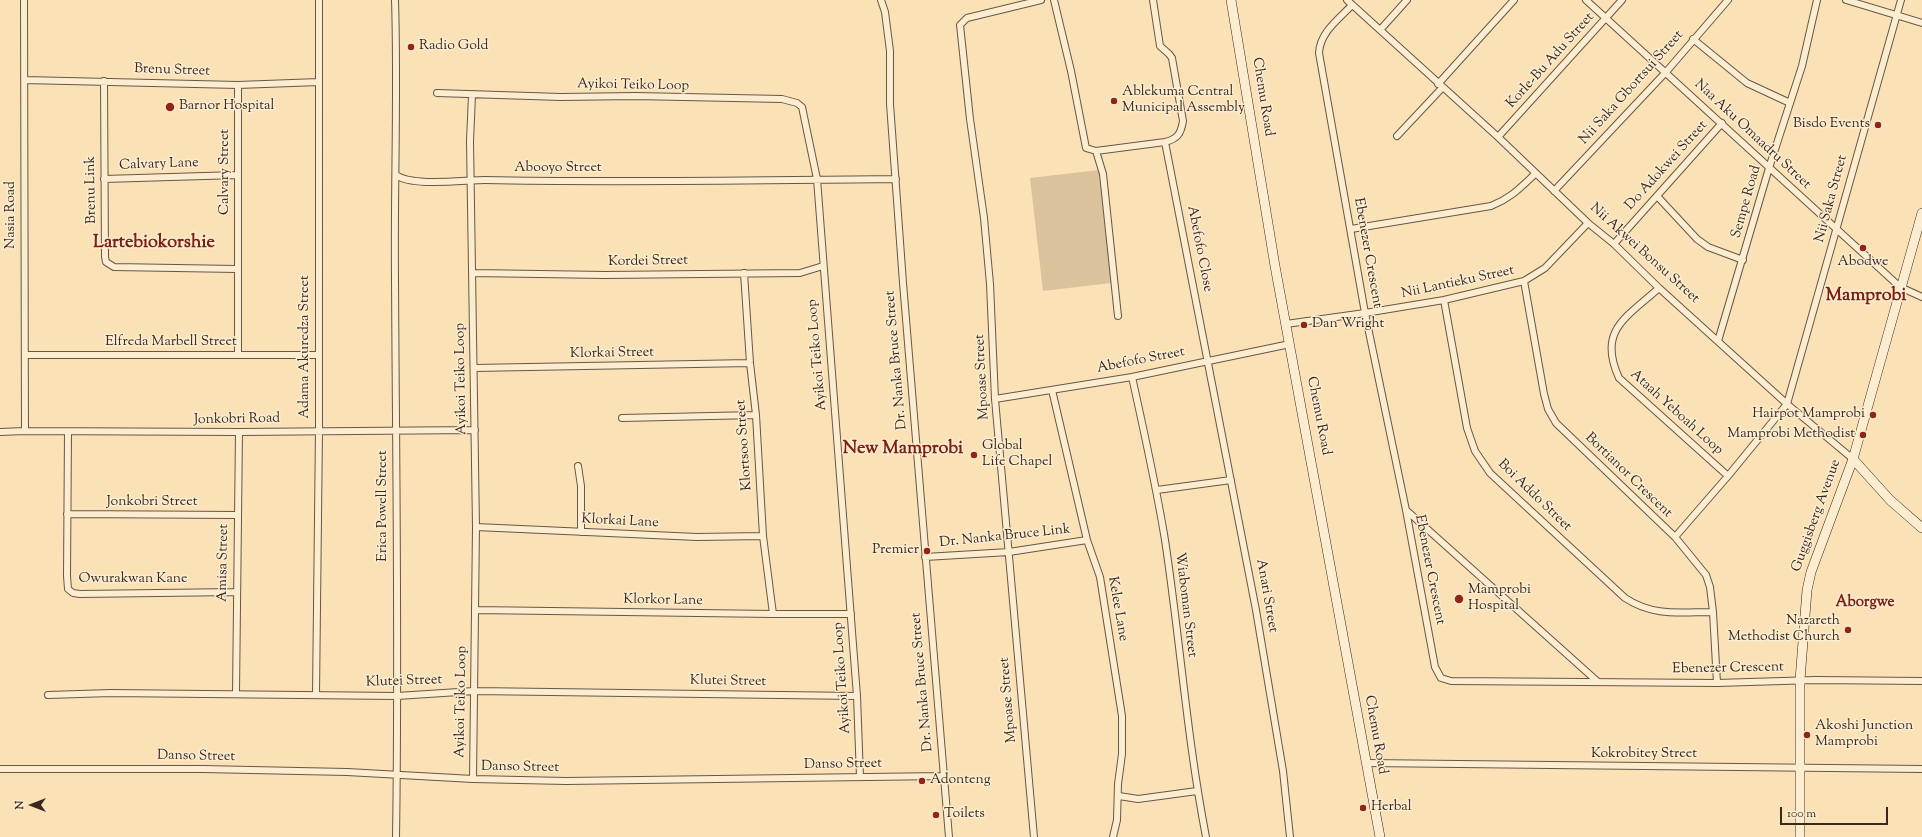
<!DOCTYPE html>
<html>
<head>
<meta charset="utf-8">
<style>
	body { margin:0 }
	#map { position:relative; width:1922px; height:837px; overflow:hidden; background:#fbe1b6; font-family:"Sorts Mill Goudy",serif }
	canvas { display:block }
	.north { position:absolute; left:12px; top:785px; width:40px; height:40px; -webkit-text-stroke:3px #fcecd0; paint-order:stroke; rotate:270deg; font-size:11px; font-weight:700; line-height:16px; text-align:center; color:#372920 }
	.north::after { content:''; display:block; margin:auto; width:14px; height:18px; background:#372920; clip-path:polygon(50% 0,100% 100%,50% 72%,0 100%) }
	.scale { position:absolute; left:1780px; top:807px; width:108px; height:18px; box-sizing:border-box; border:2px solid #372920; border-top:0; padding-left:5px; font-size:12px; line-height:14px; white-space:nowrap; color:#372920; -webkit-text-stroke:3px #fcecd0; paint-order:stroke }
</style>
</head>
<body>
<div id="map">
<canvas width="1922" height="837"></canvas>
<div class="north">N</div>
<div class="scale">100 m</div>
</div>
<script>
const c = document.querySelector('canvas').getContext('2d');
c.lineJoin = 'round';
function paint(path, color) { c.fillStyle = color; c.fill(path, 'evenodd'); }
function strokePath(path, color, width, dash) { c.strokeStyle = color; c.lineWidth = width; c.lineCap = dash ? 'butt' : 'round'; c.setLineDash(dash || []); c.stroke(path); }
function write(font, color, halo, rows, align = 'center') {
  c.font = font + ' "Sorts Mill Goudy",serif'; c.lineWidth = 3; c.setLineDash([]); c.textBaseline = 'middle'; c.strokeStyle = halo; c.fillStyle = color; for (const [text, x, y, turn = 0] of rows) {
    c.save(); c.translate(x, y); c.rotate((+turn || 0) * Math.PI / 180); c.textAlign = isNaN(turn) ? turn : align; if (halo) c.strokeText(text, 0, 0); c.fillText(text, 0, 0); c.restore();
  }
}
paint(new Path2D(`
	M1099 170 1111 283 1043 291 1030 178Z`), '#dac29c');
const street = new Path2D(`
	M24 0 25 431
	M395 0C398 93 394 185 395 278 396 464 399 651 396 837
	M881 0 885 12 890 51V104L903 283 949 837
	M1054 0 1071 71 1086 148 1096 151 1165 142C1178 139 1181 133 1183 121L1172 58 1169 54 1160 46 1153 0
	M1347 0 1498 137 1588 223 1614 244 1659 288 1787 404 1853 459
	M1586 0 1900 287 1922 297
	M1846 0 1922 23
	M1352 5C1339 19 1320 32 1319 53L1365 313 1406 510 1435 667 1441 678 1451 681 1717 683 1815 680 1922 681
	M1380 30 1407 0
	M1693 39 1747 83 1790 103
	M24 80 238 85 319 82
	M104 81 105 257 106 262 114 267 237 269
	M1438 84 1514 0
	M437 93 561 97 635 96 782 99 797 103 802 107 817 179 857 696 860 777
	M472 95 470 141 476 527 473 779
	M1397 136 1442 88
	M1498 137 1622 0
	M1165 142 1256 610 1283 771 1290 837
	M1096 151 1103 174 1118 316
	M396 175C412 187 464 180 485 180 622 183 759 180 896 179
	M104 179 238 175
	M1554 191 1666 72 1728 0
	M1657 196 1697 239 1708 247 1743 260
	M1351 229 1491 206C1511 198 1520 188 1535 174
	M1614 244 1722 123
	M473 273 605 275 800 273 823 266
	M744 273 750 363 756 415 763 536 773 614
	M1524 281 1544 394 1548 409 1556 423 1675 537 1706 575 1710 587 1713 612 1717 683
	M1659 288C1627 317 1597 330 1619 378L1728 476
	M1444 300 1467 428 1475 451 1490 473 1625 598C1654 617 1680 612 1713 612
	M1286 324 1365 313 1444 300 1524 281 1545 268 1588 223
	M1718 341 1769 168 1802 66 1817 0
	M25 355H318
	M238 355V85
	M474 368 750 363
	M1132 377C1144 431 1156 485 1165 540 1180 639 1187 739 1206 837
	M1052 390 1087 540 1100 577 1122 716V754L1118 784 1117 820 1113 837
	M995 399 1132 377 1290 344
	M622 418 756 415
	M0 432 25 431 239 432 475 430
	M68 432 67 576 68 589 73 593 80 594 236 592
	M578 466 581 486V532
	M1157 490 1231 480
	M1406 510 1598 682
	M67 514 237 515
	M476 527 697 537 763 536
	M1675 537 1728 476 1787 404 1901 0
	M925 557 1009 552 1087 540
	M475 610 773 614H851
	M236 693 239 432
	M48 695 111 693 397 696 474 691 857 696
	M316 695 319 430V0
	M1366 763 1922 769
	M0 769H203L347 772 473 779 566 781 943 776
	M1119 796 1138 799 1197 791
	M1034 837 995 399 990 284 984 218 970 119 960 25 967 18 1041 0`);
const secondary = new Path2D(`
	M1231 0 1275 266 1380 837
	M1853 459 1890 500 1922 528
	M1800 837V680L1807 590 1811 572 1853 459 1922 213`);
strokePath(street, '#685746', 8);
strokePath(secondary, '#372920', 10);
strokePath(street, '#fcecd0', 6);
strokePath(secondary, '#fcecd0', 9);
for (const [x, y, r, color] of [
	[411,47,4,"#8f2418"],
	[1114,101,4,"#8f2418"],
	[170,107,5,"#8f2418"],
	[1878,125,4,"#8f2418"],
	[1863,248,4,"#8f2418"],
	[1304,325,4,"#8f2418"],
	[1873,415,4,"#8f2418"],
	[1863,435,4,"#8f2418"],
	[974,455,4,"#8f2418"],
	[927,551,4,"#8f2418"],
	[1459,599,5,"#8f2418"],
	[1848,630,4,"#8f2418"],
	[1807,735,4,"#8f2418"],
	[922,781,4,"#8f2418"],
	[1363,808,4,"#8f2418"],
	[936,815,4,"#8f2418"]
]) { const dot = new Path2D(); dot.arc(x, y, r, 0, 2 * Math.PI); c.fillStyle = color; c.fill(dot); strokePath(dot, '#fcecd0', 1.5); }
write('14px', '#372920', '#fcecd0', [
	["Radio Gold",419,47],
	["Ablekuma Central",1122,93],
	["Municipal Assembly",1122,109],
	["Barnor Hospital",179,107],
	["Bisdo Events",1870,125,"right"],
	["Abodwe",1863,263,"center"],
	["Dan Wright",1312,325],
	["Hairpot Mamprobi",1865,415,"right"],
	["Mamprobi Methodist",1855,435,"right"],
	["Global",982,447],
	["Life Chapel",982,463],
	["Premier",919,551,"right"],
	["Mamprobi",1468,591],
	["Hospital",1468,607],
	["Nazareth",1840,622,"right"],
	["Methodist Church",1840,638,"right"],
	["Akoshi Junction",1815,727],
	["Mamprobi",1815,743],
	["Adonteng",930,781],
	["Herbal",1371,808],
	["Toilets",944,815]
], 'left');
write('14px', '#372920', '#fcecd0', [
	["Korle-Bu Adu Street",1551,61,-48],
	["Brenu Street",172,71,2],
	["Ayikoi Teiko Loop",633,86,1],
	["Nii Saka Gbortsui Street",1632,88,-48],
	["Chemu Road",1262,97,81],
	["Naa Aku Omaadru Street",1752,135,43],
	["Calvary Lane",159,165,-2],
	["Do Adokwei Street",1667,166,-48],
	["Abooyo Street",558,169],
	["Calvary Street",226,172,-90],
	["Brenu Link",92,190,-91],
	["Nii Saka Street",1832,199,-75],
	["Sempe Road",1747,202,-74],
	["Nasia Road",12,215,-90],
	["Abefofo Close",1199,249,79],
	["Ebenezer Crescent",1367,253,80],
	["Nii Akwei Bonsu Street",1644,254,42],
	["Kordei Street",648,262,-1],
	["Nii Lantieku Street",1458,283,-12],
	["Elfreda Marbell Street",171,343],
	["Adama Akuredza Street",306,347,-90],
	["Klorkai Street",612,354,-1],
	["Ayikoi Teiko Loop",818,355,-95],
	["Dr. Nanka Bruce Street",897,360,-95],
	["Abefofo Street",1141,361,-11],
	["Mpoase Street",983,377,-93],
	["Ayikoi Teiko Loop",462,379,-91],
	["Ataah Yeboah Loop",1676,413,42],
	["Chemu Road",1318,416,79],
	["Jonkobri Road",237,420,-1],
	["Klortsoo Street",745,445,-94],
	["Bortianor Crescent",1628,476,44],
	["Boi Addo Street",1534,496,44],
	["Jonkobri Street",152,503],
	["Erica Powell Street",384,506,-90],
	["Guggisberg Avenue",1817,516,-70],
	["Klorkai Lane",620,522,3],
	["Dr. Nanka Bruce Link",1005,537,-6],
	["Amisa Street",224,563,-89],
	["Ebenezer Crescent",1429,570,79],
	["Owurakwan Kane",133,580],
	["Anari Street",1266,596,80],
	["Klorkor Lane",663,601,1],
	["Wiaboman Street",1185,605,83],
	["Kelee Lane",1117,609,80],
	["Ebenezer Crescent",1728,669,-1],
	["Ayikoi Teiko Loop",843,678,-94],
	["Klutei Street",404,682,-2],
	["Klutei Street",728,682,1],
	["Dr. Nanka Bruce Street",923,682,-95],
	["Mpoase Street",1009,700,-95],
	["Ayikoi Teiko Loop",462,702,-89],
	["Chemu Road",1375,735,80],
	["Kokrobitey Street",1644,755],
	["Danso Street",196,757,1],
	["Danso Street",843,765,-1],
	["Danso Street",520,768,1]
]);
write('bold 15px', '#7a1f14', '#fcecd0', [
	["Aborgwe",1865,603]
]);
write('bold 18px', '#7a1f14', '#fcecd0', [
	["Lartebiokorshie",154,244],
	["Mamprobi",1866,297],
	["New Mamprobi",903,450]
]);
</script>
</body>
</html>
